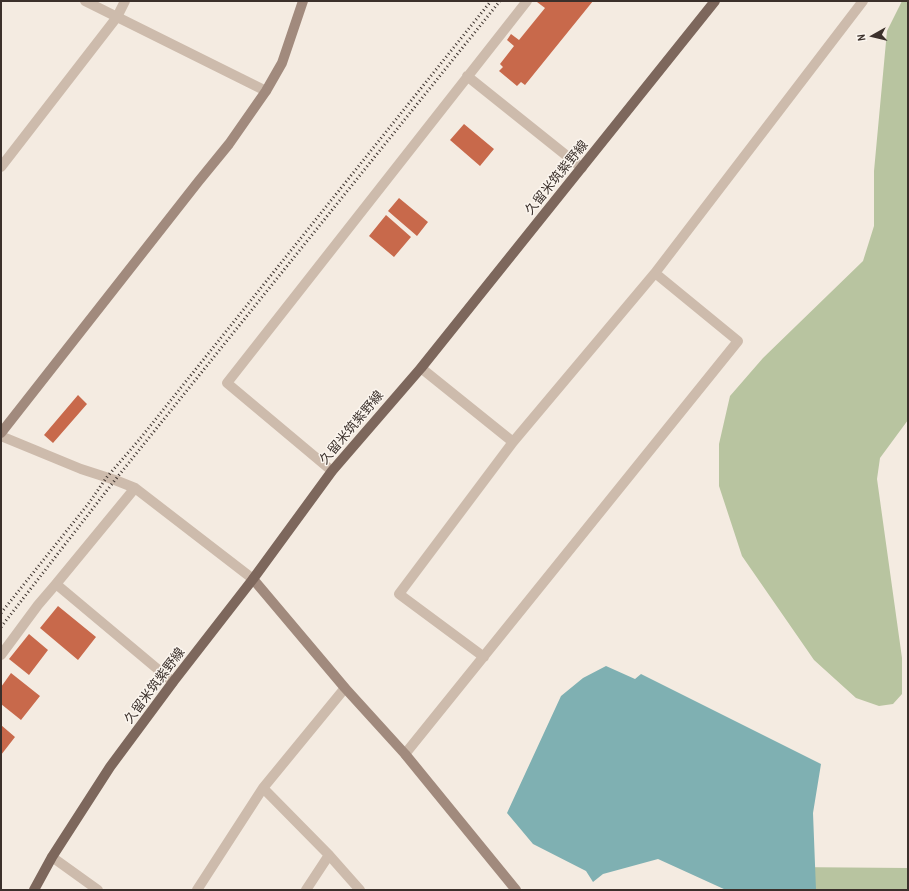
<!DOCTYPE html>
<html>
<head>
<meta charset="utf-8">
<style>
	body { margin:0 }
	#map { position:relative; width:909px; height:891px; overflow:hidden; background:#f4ebe1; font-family:"Archivo Narrow",sans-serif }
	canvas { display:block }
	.frame { position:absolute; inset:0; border:2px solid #3b302b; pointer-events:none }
	.north { position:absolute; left:853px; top:16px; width:40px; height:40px; -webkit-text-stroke:3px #fbf5ee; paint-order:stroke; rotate:262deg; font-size:11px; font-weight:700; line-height:16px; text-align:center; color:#3b302b }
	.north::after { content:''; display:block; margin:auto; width:14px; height:18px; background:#3b302b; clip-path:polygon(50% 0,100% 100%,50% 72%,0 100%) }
</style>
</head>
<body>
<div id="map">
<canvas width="909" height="891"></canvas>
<div class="frame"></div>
<div class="north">N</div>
</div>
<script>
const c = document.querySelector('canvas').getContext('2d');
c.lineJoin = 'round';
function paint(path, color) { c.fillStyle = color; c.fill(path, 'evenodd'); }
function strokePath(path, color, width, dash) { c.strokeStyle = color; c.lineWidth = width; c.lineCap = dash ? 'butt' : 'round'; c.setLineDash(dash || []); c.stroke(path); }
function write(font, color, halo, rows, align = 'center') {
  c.font = font + ' "Archivo Narrow","Noto Sans JP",sans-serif'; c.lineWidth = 3; c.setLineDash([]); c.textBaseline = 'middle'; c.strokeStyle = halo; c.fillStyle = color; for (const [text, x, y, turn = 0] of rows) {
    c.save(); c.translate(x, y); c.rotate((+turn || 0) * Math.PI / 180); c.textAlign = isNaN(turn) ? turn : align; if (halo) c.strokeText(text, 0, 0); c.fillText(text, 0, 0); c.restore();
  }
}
paint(new Path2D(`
	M902 1H908V420L880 458 877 479 902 658V694L893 704 879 706 856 698 814 660 742 556 719 486V444L730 396 763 358 863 261 874 226V171L887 31Z
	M788 867 908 868V890H738Z`), '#b8c4a0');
paint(new Path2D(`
	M606 666 635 679 641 674 821 764 813 813 816 890H726L658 859 603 874 593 882 586 871 533 844 507 813 561 696 583 678Z`), '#7fb0b2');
paint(new Path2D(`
	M538 1H593L525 85 521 82 517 86 499 71 503 67 500 64 514 46 507 40 511 34 519 40 545 8 537 2Z
	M464 124 494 149 480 166 450 140Z
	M399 198 428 222 417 236 388 211Z
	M386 215 411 237 394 257 369 236Z
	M78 395 87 404 53 443 44 435Z
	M58 606 96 637 78 660 40 628Z
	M29 634 48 650 29 675 9 659Z
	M11 673 40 696 21 720 1 704V687Z
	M1 725 15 737 1 755Z`), '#c8694b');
strokePath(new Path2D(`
	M85 1 266 91
	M467 76 582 168
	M1 167 117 17 125 1
	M421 368 513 442
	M1 436 81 469 115 480 135 488 253 579
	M332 471 227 383 527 1
	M56 584 135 488
	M1 655 38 605 56 584 173 682
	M484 657 399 594 513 442 655 273 863 1
	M405 754 738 341 655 273
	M263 788 329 855 360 890
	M52 857 98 890
	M197 890 263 788 345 688
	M306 890 329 855`), '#cdbbac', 10);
strokePath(new Path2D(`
	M1 433 198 182 229 144 266 91 282 63 303 1
	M253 579 345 688 405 754 516 890`), '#a18a7d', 10);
strokePath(new Path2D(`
	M34 890 52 857 110 767 173 682 253 579 332 471 421 368 715 1`), '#7d675c', 10);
strokePath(new Path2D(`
	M1 613 89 503 107 477 139 440 491 1
	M1 627 115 480 500 1`), '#3b302b', 3, [1, 3]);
write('13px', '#3b302b', '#fbf5ee', [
	["久留米筑紫野線",557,178,-51],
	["久留米筑紫野線",352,428,-50],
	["久留米筑紫野線",155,686,-53]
]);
</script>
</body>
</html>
